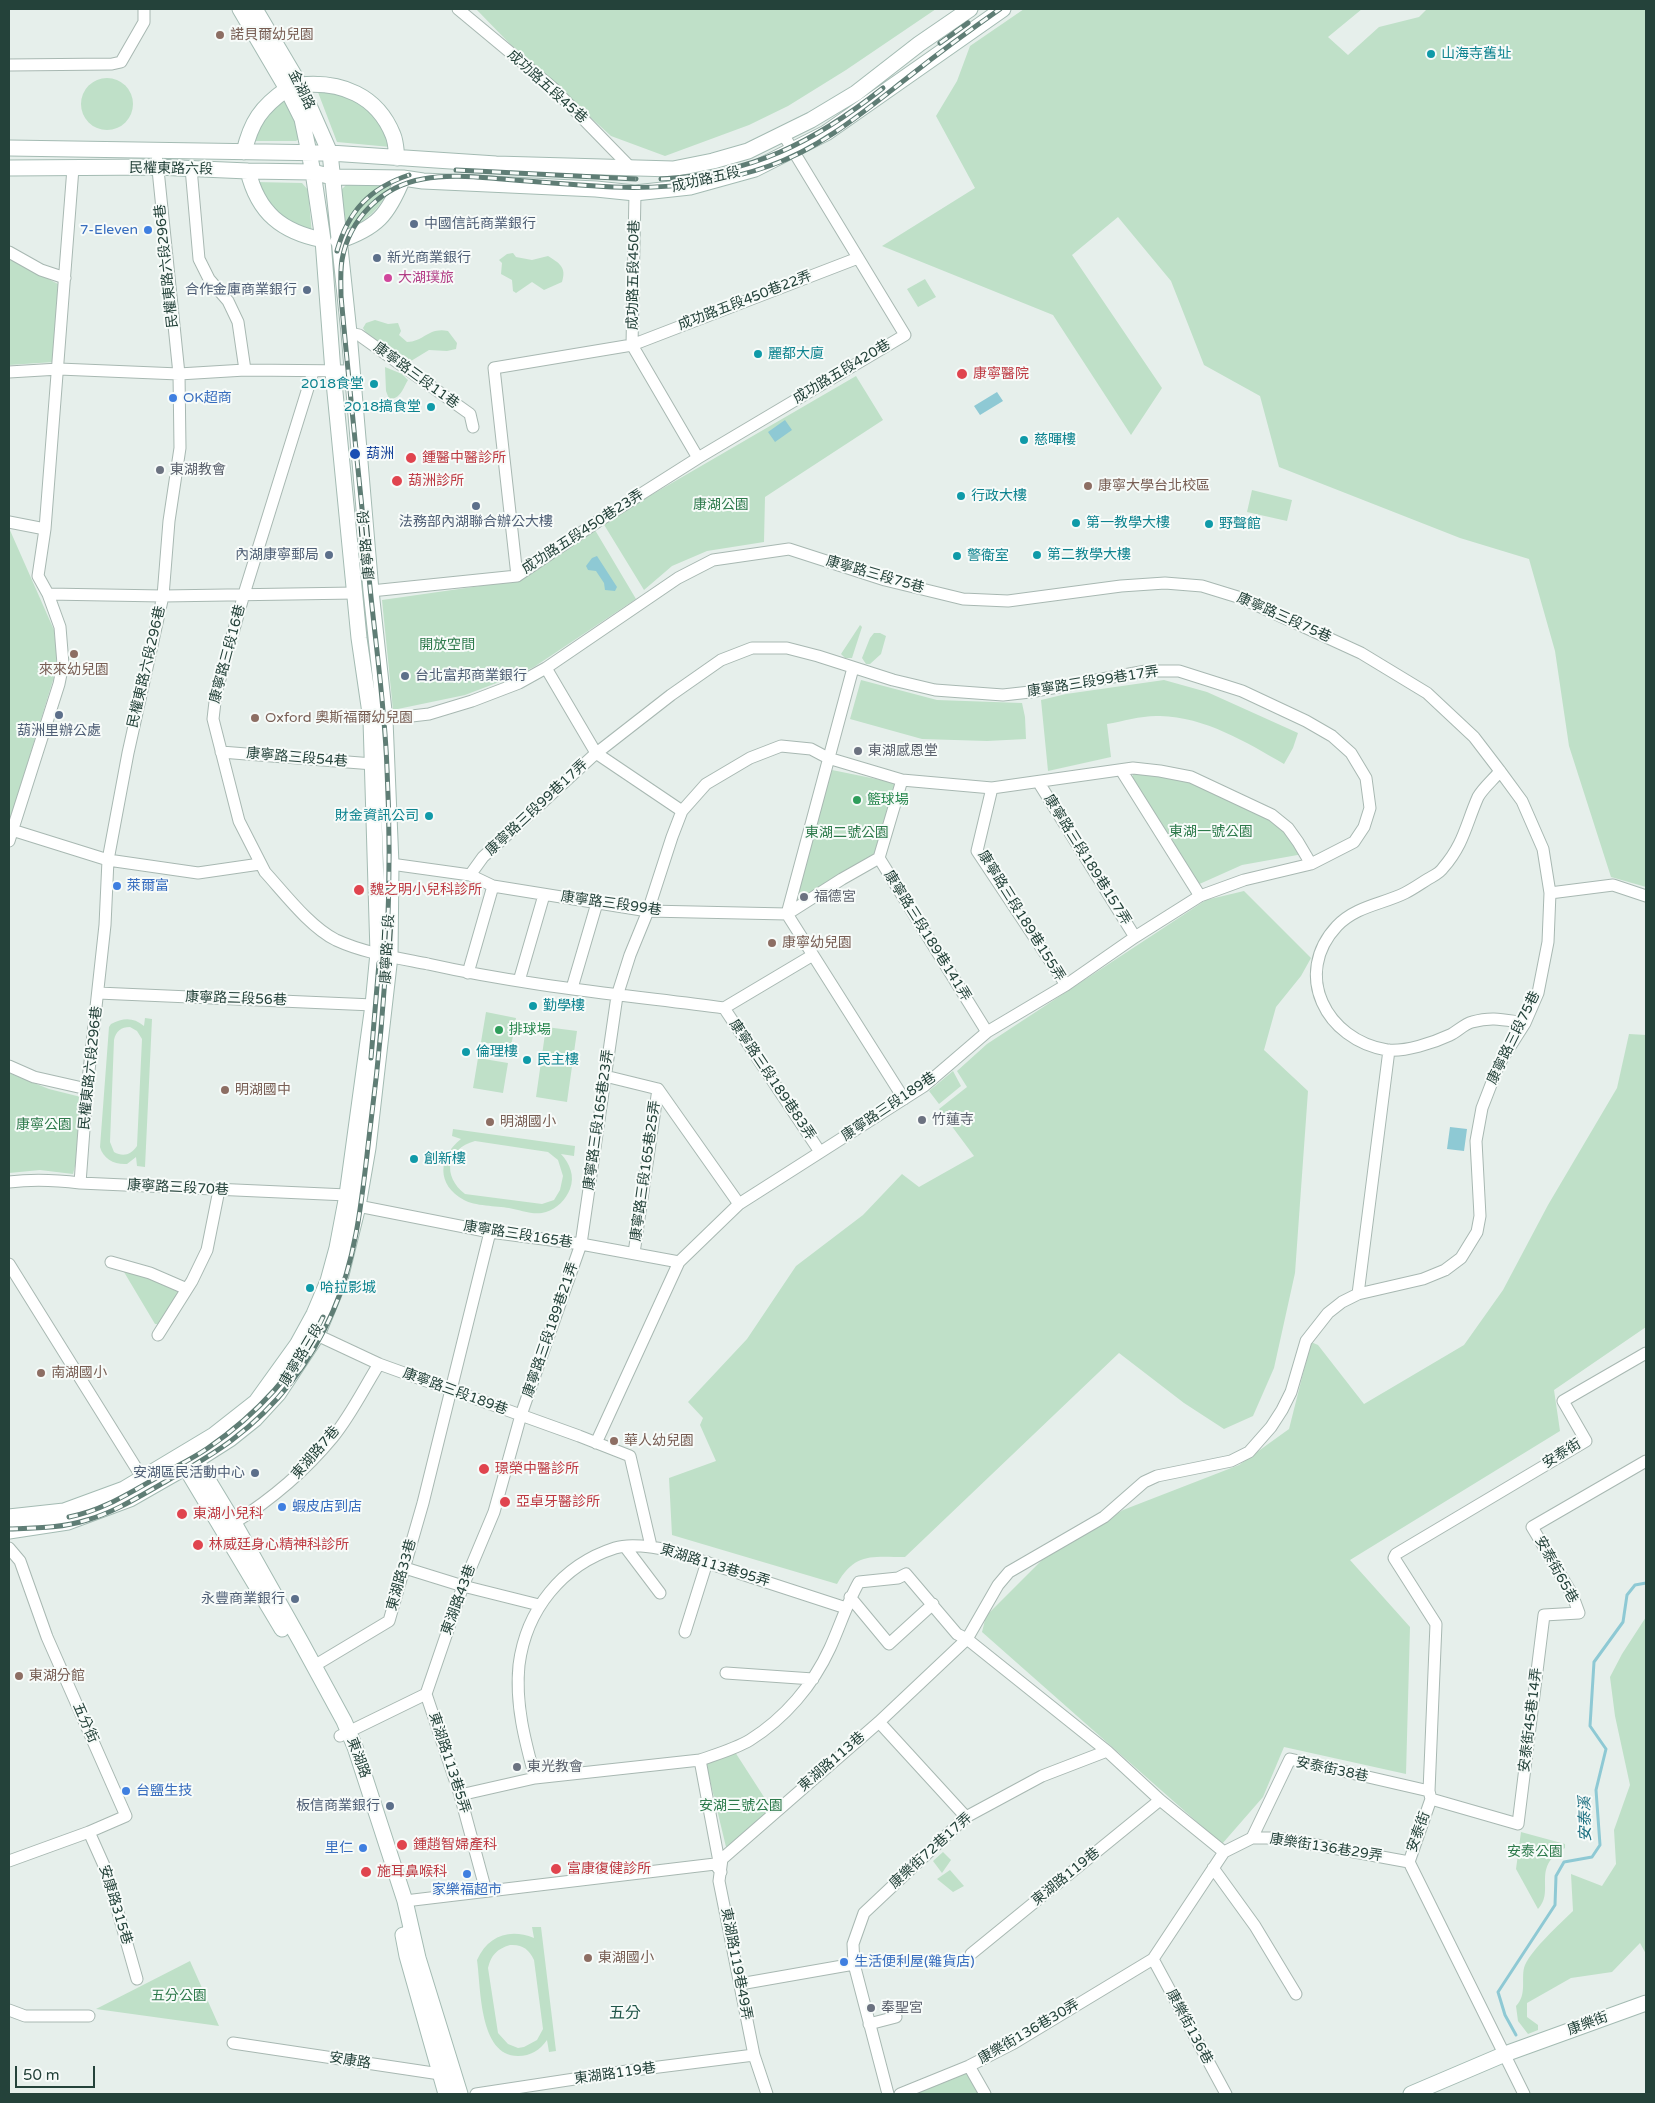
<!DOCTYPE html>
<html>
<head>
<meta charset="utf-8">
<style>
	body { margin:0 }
	#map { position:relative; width:1655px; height:2103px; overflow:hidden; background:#e6efeb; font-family:"Varela Round",sans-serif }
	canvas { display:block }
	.frame { position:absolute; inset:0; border:10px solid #24423a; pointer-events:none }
	.scale { position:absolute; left:15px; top:2066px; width:80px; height:22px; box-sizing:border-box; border:2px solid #24423a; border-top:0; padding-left:6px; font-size:15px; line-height:18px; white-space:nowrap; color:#24423a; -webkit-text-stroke:4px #f7fbf9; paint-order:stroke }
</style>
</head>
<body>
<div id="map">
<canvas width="1655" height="2103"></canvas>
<div class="frame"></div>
<div class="scale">50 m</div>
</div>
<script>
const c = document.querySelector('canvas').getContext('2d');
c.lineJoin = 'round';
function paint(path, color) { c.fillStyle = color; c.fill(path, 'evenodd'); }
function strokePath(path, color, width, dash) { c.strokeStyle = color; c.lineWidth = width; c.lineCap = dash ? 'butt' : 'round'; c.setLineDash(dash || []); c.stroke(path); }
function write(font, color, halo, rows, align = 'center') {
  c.font = font + ' "Varela Round","Noto Sans TC",sans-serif'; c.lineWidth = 4; c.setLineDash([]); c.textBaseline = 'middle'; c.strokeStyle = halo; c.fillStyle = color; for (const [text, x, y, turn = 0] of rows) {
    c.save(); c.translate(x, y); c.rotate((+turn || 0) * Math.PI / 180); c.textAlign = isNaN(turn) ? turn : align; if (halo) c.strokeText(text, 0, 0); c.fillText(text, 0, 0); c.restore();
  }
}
paint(new Path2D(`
	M476 9H936L846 70 788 106 749 125 665 156 611 136 511 45Z
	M1024 9H1362L1328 37 1348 55 1379 27 1419 17 1427 9H1646V887L1611 877 1569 746 1555 651 1529 559 1460 538 1279 467 1260 396 1204 365 1171 281 1118 217 1072 255 1162 388 1131 435 1053 315 882 246 975 188 936 116 957 81 970 46Z
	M81 104a26 26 0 1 1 52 0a26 26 0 1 1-52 0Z
	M319 86 373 108 390 147 337 142 316 87Z
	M285 99 297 119 299 139 296 141H253L269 110Z
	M255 182 302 183 308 190 312 234 295 232 252 183Z
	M346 185 390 186C382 207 366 222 345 230L341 190Z
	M513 253 516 257 532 260 548 256C559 263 567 267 562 282L544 290 532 282 516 293 513 291 512 280 501 274 502 263 499 260 507 254Z
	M9 258 58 284 54 362 9 365Z
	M925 279 936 297 918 307 907 289Z
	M375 320 388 324 398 323 401 331 399 335 407 342C424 342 428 327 448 331L457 343 456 349 447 351 429 350 411 361C396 355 371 343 363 328L366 323Z
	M385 367 402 374 408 380C403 388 401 399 389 399L386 391Z
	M856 376 883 420 765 497 764 542 707 551 672 566 644 590 603 523Z
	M1252 490 1292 500 1287 521 1247 512Z
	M9 528 54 630 57 657 54 677 9 823Z
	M595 530 636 599 534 667 515 676 465 695 393 710 382 600 522 580Z
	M860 625 862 627 852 658H845L841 654Z
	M874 633H880L886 636 881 654 870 664H866L862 658 870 638Z
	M861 680 937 700 1022 703 1025 717 1026 739 987 741 922 739 850 719Z
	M1164 680 1207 692 1298 733 1293 748 1284 764C1246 742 1205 717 1160 716 1143 715 1124 721 1107 724L1111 757 1048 771 1041 700 1066 694Z
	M832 770 896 783 875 856 793 906 788 903Z
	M1170 770 1274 820 1303 854 1242 865 1195 886 1132 778 1134 771Z
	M1244 891 1311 958 1301 976 1276 1007 1264 1050 1308 1091 1295 1273 1274 1368 1253 1416 1224 1429 1184 1403 1119 1353 905 1557C872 1557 855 1552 837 1584L672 1535 669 1478 716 1461 700 1425 703 1418 688 1402 747 1339 796 1266 863 1215 902 1174 919 1187 974 1156 939 1109 967 1087 957 1071 987 1044 1206 900Z
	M486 1012 516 1018 511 1047 481 1042Z
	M145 1018 152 1019 145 1167 137 1166 136 1157 127 1164C115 1165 103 1159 100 1147L109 1027 111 1024C123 1018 133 1017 144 1026ZM130 1027 137 1031 142 1039 137 1146C131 1155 123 1157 114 1152L110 1142 114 1040C116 1031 121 1027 130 1027Z
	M546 1027 577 1031 567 1102 536 1097Z
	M1629 1034 1646 1035V1327L1554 1390 1560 1431 1350 1560 1410 1627 1406 1774 1284 1747 1263 1797 1222 1844 982 1632 986 1616 1042 1560 1123 1510 1239 1465 1289 1429 1311 1342 1318 1345 1364 1404 1464 1345 1503 1290 1548 1205 1617 1088Z
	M478 1058 508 1063 503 1093 473 1088Z
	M953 1071 961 1086 939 1104 929 1091Z
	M9 1073 49 1089 81 1097 76 1162 73 1174 40 1170 9 1173Z
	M453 1129 575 1146 574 1156 561 1154C570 1164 575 1176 570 1189 566 1199 557 1209 546 1212 535 1216 520 1210 509 1208 497 1206 474 1206 464 1200 436 1185 438 1157 461 1139L452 1136ZM475 1141 548 1152 558 1160 563 1176 560 1190 554 1200 542 1204 465 1194C442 1176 446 1149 475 1141Z
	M126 1269 181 1291 159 1324H155L124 1272Z
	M1646 1617V1954L1640 1943 1612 1972 1571 1978 1527 2003V2017L1538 2025V2030L1528 2034 1518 2021 1516 2006C1528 1994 1520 1977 1525 1965 1533 1948 1560 1924 1573 1911L1571 1874 1602 1886 1616 1864 1614 1830 1630 1785 1615 1716 1610 1677 1622 1654Z
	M735 1752 773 1811 727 1851 706 1764Z
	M1521 1832 1565 1844V1848C1530 1868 1556 1890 1538 1909L1516 1869Z
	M943 1852 951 1860 942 1873 933 1861Z
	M950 1870 964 1886 953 1892 937 1879Z
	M532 1927H541L556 2051 549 2052 547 2040C540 2050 531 2056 518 2056 479 2056 481 1988 477 1960 488 1936 509 1928 534 1938ZM510 1945C522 1944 529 1949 534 1960L543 2029 537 2040 524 2047 518 2048 508 2044 498 2033 488 1968C491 1955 497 1949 510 1945Z
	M190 1961 219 2026 96 2009Z
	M967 2069 980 2094H907Z`), '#bfe0c8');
paint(new Path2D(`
	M997 392 1003 401 980 415 974 406Z
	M785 420 792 430 775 442 768 432Z
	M597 556 617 587 615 591 605 590 604 583 596 571 588 570 586 566 592 558Z
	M1450 1127 1467 1129 1464 1151 1447 1149Z`), '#8ec9d4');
strokePath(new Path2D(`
	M1516 2035 1505 2015 1498 1992 1555 1905 1556 1876 1564 1862 1592 1857 1600 1845 1596 1790 1606 1749 1590 1726 1594 1662 1623 1622 1627 1595 1635 1585 1646 1583`), '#8ec9d4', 3);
const street = new Path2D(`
	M458 9 553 88 632 169
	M9 65 112 64 121 62 144 22V9
	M191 168 199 259 209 279 228 301 238 322 245 370
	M635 193 632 345 698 458
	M9 252 41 270 65 278
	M349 333 359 335 470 414 473 427
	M9 372 59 369 179 374 245 370 352 371
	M313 372 244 594 216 693 213 719 239 821 265 872C285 894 310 927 336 940 364 953 398 958 428 964 526 986 625 995 724 1008
	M9 522 45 529
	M517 576 494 368 632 345 858 258
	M371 591 517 576 597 522 698 458 905 335 783 134
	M48 594 163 596 355 593
	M546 668 596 753 682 811
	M377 720 429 714 472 701 519 683 546 668 678 578 713 560 789 549 885 580 963 599 1008 601 1121 586 1165 583 1202 586 1241 598 1361 653 1427 693 1474 737 1500 771 1522 801 1543 849 1550 893 1548 942 1538 993 1525 1023 1499 1064 1482 1108 1476 1141 1480 1216 1477 1232 1461 1258 1445 1270 1423 1279 1358 1294 1342 1302 1328 1313 1306 1341 1291 1392 1282 1410 1271 1427 1249 1452 1231 1461 1157 1476 1144 1482 1104 1517 1009 1572 998 1585 967 1639 879 1722 722 1859 719 1881 754 2055 767 2094
	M221 752 373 764
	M1121 770 1200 896
	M1500 771C1494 779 1483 788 1478 797 1466 824 1464 844 1443 868 1440 873 1433 876 1428 879 1420 884 1413 889 1405 893 1383 904 1356 906 1337 926 1292 974 1326 1040 1387 1050 1405 1052 1433 1043 1450 1035 1457 1032 1464 1024 1472 1022 1493 1016 1504 1020 1525 1023
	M902 780 879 858 987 1032
	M1039 783 1135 937
	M992 788 977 851 1066 985
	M12 830 108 860 198 873 260 864
	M9 841 59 684 63 664 60 627 48 594 38 576 45 529 73 168
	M391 864 470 875 493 886 648 911 787 914 842 879 879 858
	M470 875 483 857 594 755 671 695 721 660 752 648H787L818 656 893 680 935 690 1003 695 1030 692 1146 671H1179L1242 691 1306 721 1332 736 1351 753 1366 778 1370 808 1364 827 1354 842 1311 864 1244 880 1200 896 1135 937 1066 985 987 1032 924 1086 739 1204 679 1262 596 1443
	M1550 893 1613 885 1646 896
	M787 914 853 668
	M787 914 904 1099
	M468 973 493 886
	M519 981 544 895
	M572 988 597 903
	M98 993 373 1005
	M724 1008 820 1152
	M724 1008 813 955
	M9 1066 34 1077 87 1089
	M605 1076 658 1089 739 1204
	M9 1182C33 1179 56 1180 80 1183L347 1195
	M80 1183 87 1089 105 925 108 860 128 753 163 596 169 521 180 448 179 374 157 160
	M358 1206 490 1232 581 1244 679 1262
	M634 1253 658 1089
	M111 1262 150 1273 187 1289
	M9 1264 143 1479
	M1358 1294 1389 1050
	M158 1335 192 1281 207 1250 219 1190
	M317 1335 379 1364 579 1436 630 1456 651 1546
	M234 1523C272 1499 305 1471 333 1437 351 1415 364 1388 379 1364
	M9 1548 20 1561 47 1637 126 1816 89 1832 9 1861
	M626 1548 660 1593
	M405 1568 463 1586 539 1605
	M850 1597 889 1644 933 1604
	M685 1632 707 1562
	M314 1666 389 1621 423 1503 490 1232
	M726 1673 813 1679
	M426 1694 460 1795 486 1891
	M879 1722 966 1817
	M340 1736 426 1694 463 1586 494 1512 521 1415 581 1244 617 996 630 955 648 911 672 837 682 811 706 784 750 758 781 746 811 749 828 758 902 780 992 788 1133 768 1160 771 1191 777 1272 815 1288 828 1298 842 1311 864
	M535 1778C525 1741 515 1704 519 1665 526 1610 562 1565 615 1548 630 1543 652 1547 668 1550L846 1608
	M460 1795 535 1778 700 1760
	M1431 1799 1518 1824 1544 1615 1579 1613 1572 1594 1532 1527 1646 1461
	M89 1832 106 1870 137 1979
	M1252 1838 1290 1759 1429 1791
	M720 1867 700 1760C717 1754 735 1749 750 1740 785 1718 813 1685 830 1648 840 1626 847 1603 859 1582L898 1578 906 1574 957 1634 967 1639 1107 1751 1160 1800 1224 1852
	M1213 1868 1255 1926 1296 1994
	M405 1901 715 1864 721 1872
	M971 1954 1160 1800
	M1153 1959 1226 2094
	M740 1984 854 1964
	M9 2010 25 2016H89
	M869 2024 896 2017
	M233 2043 440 2074 445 2080
	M969 2066 985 2094
	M476 2094 627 2071 754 2055
	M888 2094 854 1964 853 1944 864 1913 966 1817 1042 1776 1107 1751
	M900 2094 969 2066 1014 2043 1153 1959 1224 1852 1252 1838H1278L1409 1862
	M1524 2094 1409 1862 1431 1799 1429 1791 1436 1624 1394 1558 1396 1554 1586 1441 1563 1401 1646 1353`);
const secondary = new Path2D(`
	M300 85C341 81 377 95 393 135 396 142 396 151 397 158
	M9 148 330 153 496 164 673 169 713 161 748 151 811 120 856 93 919 44 970 9
	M244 152C251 122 261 107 287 89
	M9 168 156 167 248 171 313 172 332 177 403 178 423 181 596 189 635 193 690 187 755 169 826 133 1003 9
	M248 171C258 213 282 232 323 240
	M338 241C377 228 388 215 403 178
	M191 1452 234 1523 301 1642 344 1721 355 1747 405 1901 418 1958 460 2094
	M181 1460 282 1629
	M9 1517 64 1511 124 1489 214 1435 256 1402 297 1345 314 1314 328 1281 337 1248 347 1195 373 1005 378 953 371 720 359 638 333 372 323 240 313 172 302 119 287 89 240 9
	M9 1531 68 1522 130 1499 186 1467 230 1439 255 1419 278 1394 317 1335 340 1279 358 1206 368 1148 390 956 391 864 385 720 371 591 349 333 330 153 300 85 255 9
	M403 1935 407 1956 446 2094
	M1411 2094 1505 2054 1646 2003`);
strokePath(street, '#a8b8b2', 13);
strokePath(secondary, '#a4bbb3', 17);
strokePath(street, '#fff', 11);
strokePath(secondary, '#fff', 15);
const rail = new Path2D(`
	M940 43 968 23
	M456 170 636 179
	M661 179C751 174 813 143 883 88
	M337 251C348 211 370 188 409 175
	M371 1058 379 963
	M69 1517C101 1511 128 1494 156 1478 173 1468 192 1459 208 1448 256 1415 299 1370 323 1317
	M9 1529C35 1528 62 1528 87 1520 115 1512 140 1496 165 1482 187 1469 211 1456 232 1440 276 1407 311 1362 333 1311 359 1252 363 1185 371 1121 386 1004 393 887 387 769 385 711 377 654 371 597 361 496 350 396 341 296 341 284 340 272 342 260 349 219 382 186 423 179 449 174 476 177 502 179 539 182 576 185 613 187 666 189 718 184 769 166 822 148 867 109 911 75 940 52 970 30 1000 9`);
strokePath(rail, '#5f7d75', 5);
strokePath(rail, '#f7fbf9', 3, [9]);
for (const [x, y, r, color] of [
	[220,35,5,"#8d6e63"],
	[1431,54,5,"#0f9aa8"],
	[414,224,5,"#5c6f8a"],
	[148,230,5,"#3f7fe0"],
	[377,258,5,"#5c6f8a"],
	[388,278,5,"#d1479c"],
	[307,290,5,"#5c6f8a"],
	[758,354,5,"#0f9aa8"],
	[962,374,6,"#e0444e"],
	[374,384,5,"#0f9aa8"],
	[173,398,5,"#3f7fe0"],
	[431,407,5,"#0f9aa8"],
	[1024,440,5,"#0f9aa8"],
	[355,454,6,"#1a4fb4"],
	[411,458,6,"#e0444e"],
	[160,470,5,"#6b7280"],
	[397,481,6,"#e0444e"],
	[1088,486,5,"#8d6e63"],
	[961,496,5,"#0f9aa8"],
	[476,506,5,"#5c6f8a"],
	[1076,523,5,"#0f9aa8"],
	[1209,524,5,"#0f9aa8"],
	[329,555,5,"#5c6f8a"],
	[1037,555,5,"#0f9aa8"],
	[957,556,5,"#0f9aa8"],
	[74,654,5,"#8d6e63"],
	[405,676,5,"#5c6f8a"],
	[59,715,5,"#5c6f8a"],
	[255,718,5,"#8d6e63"],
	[858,751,5,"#6b7280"],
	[857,800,5,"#2e9e5b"],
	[429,816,5,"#0f9aa8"],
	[117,886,5,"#3f7fe0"],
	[359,890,6,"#e0444e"],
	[804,897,5,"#6b7280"],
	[772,943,5,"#8d6e63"],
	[533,1006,5,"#0f9aa8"],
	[499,1030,5,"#2e9e5b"],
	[466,1052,5,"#0f9aa8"],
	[527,1060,5,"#0f9aa8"],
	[225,1090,5,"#8d6e63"],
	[922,1120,5,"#6b7280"],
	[490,1122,5,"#8d6e63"],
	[414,1159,5,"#0f9aa8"],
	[310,1288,5,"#0f9aa8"],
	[41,1373,5,"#8d6e63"],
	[614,1441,5,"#8d6e63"],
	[484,1469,6,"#e0444e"],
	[255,1473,5,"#5c6f8a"],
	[505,1502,6,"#e0444e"],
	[282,1507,5,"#3f7fe0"],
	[182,1514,6,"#e0444e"],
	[198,1545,6,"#e0444e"],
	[295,1599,5,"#5c6f8a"],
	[19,1676,5,"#8d6e63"],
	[517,1767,5,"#6b7280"],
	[126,1791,5,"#3f7fe0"],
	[390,1806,5,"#5c6f8a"],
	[402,1845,6,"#e0444e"],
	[363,1848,5,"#3f7fe0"],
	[556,1869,6,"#e0444e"],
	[366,1872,6,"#e0444e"],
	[467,1874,5,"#3f7fe0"],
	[588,1958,5,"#8d6e63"],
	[844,1962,5,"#3f7fe0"],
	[871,2008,5,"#6b7280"]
]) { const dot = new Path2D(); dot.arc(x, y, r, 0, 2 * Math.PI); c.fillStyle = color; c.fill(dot); strokePath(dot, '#f7fbf9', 2); }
write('14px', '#785e54', '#f7fbf9', [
	["諾貝爾幼兒園",230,35],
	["康寧大學台北校區",1098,486],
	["來來幼兒園",74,670,"center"],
	["Oxford 奧斯福爾幼兒園",265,718],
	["康寧幼兒園",782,943],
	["明湖國中",235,1090],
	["明湖國小",500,1122],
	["南湖國小",51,1373],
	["華人幼兒園",624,1441],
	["東湖分館",29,1676],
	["東湖國小",598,1958]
], 'left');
write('14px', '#0d838f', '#f7fbf9', [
	["山海寺舊址",1441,54],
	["麗都大廈",768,354],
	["2018食堂",364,384,"right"],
	["2018搞食堂",421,407,"right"],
	["慈暉樓",1034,440],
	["行政大樓",971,496],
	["第一教學大樓",1086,523],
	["野聲館",1219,524],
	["第二教學大樓",1047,555],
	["警衛室",967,556],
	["財金資訊公司",419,816,"right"],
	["勤學樓",543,1006],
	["倫理樓",476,1052],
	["民主樓",537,1060],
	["創新樓",424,1159],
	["哈拉影城",320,1288]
], 'left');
write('14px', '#24423a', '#f7fbf9', [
	["成功路五段45巷",547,87,42],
	["金湖路",301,90,64],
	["民權東路六段",171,169,1],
	["成功路五段",706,180,-13],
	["民權東路六段296巷",167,266,-96],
	["成功路五段450巷",634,275,-89],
	["成功路五段450巷22弄",745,301,-21],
	["成功路五段420巷",842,372,-31],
	["康寧路三段11巷",416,376,36],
	["成功路五段450巷23弄",583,532,-33],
	["康寧路三段",367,545,-95],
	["康寧路三段75巷",875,575,16],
	["康寧路三段75巷",1284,618,24],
	["康寧路三段16巷",228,654,-75],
	["民權東路六段296巷",147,667,-77],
	["康寧路三段99巷17弄",1093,682,-9],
	["康寧路三段54巷",297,758,5],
	["康寧路三段99巷17弄",537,808,-43],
	["康寧路三段189巷157弄",1087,860,58],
	["康寧路三段99巷",611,904,8],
	["康寧路三段189巷155弄",1021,916,58],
	["康寧路三段189巷141弄",927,936,58],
	["康寧路三段",388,949,-87],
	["康寧路三段56巷",236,999,2],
	["康寧路三段75巷",1514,1038,-64],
	["民權東路六段296巷",91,1068,-84],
	["康寧路三段189巷83弄",772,1080,56],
	["康寧路三段189巷",889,1107,-34],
	["康寧路三段165巷23弄",599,1120,-82],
	["康寧路三段165巷25弄",646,1171,-82],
	["康寧路三段70巷",178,1188,3],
	["康寧路三段165巷",518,1235,9],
	["康寧路三段189巷21弄",551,1330,-71],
	["康寧路三段",302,1355,-59],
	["康寧路三段189巷",455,1392,20],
	["東湖路7巷",316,1453,-49],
	["安泰街",1562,1454,-32],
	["東湖路113巷95弄",715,1566,17],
	["安泰街65巷",1556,1570,61],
	["東湖路33巷",402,1575,-74],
	["東湖路43巷",459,1600,-70],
	["安泰街45巷14弄",1531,1720,-83],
	["五分街",85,1723,66],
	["東湖路",358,1758,70],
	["東湖路113巷",832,1762,-41],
	["東湖路113巷5弄",449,1763,72],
	["安泰街38巷",1332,1770,12],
	["安泰街",1419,1832,-70],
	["康樂街136巷29弄",1326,1848,9],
	["康樂街72巷17弄",931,1851,-42],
	["東湖路119巷",1066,1877,-39],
	["安康路315巷",115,1905,73],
	["東湖路119巷49弄",736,1964,79],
	["康樂街",1588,2024,-20],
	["康樂街136巷",1189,2027,62],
	["康樂街136巷30弄",1029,2032,-30],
	["安康路",350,2061,9],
	["東湖路119巷",615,2074,-8]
]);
write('14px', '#4e5e75', '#f7fbf9', [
	["中國信託商業銀行",424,224,"left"],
	["新光商業銀行",387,258,"left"],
	["合作金庫商業銀行",297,290],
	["法務部內湖聯合辦公大樓",476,522,"center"],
	["內湖康寧郵局",319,555],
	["台北富邦商業銀行",415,676,"left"],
	["葫洲里辦公處",59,731,"center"],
	["安湖區民活動中心",245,1473],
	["永豐商業銀行",285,1599],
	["板信商業銀行",380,1806]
], 'right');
write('14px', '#366cbe', '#f7fbf9', [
	["7-Eleven",138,230,"right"],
	["OK超商",183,398],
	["萊爾富",127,886],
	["蝦皮店到店",292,1507],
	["台鹽生技",136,1791],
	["里仁",353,1848,"right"],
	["家樂福超市",467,1890,"center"],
	["生活便利屋(雜貨店)",854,1962]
], 'left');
write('14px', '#b23c85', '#f7fbf9', [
	["大湖璞旅",398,278]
], 'left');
write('14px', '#be3a42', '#f7fbf9', [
	["康寧醫院",973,374],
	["鍾醫中醫診所",422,458],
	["葫洲診所",408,481],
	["魏之明小兒科診所",370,890],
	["璟榮中醫診所",495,1469],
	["亞卓牙醫診所",516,1502],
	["東湖小兒科",193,1514],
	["林威廷身心精神科診所",209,1545],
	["鍾趙智婦產科",413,1845],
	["富康復健診所",567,1869],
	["施耳鼻喉科",377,1872]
], 'left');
write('14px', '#164399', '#f7fbf9', [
	["葫洲",366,454]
], 'left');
write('14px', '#5b616d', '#f7fbf9', [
	["東湖教會",170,470],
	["東湖感恩堂",868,751],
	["福德宮",814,897],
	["竹蓮寺",932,1120],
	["東光教會",527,1767],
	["奉聖宮",881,2008]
], 'left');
write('14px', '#2d7a4b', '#f7fbf9', [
	["康湖公園",721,505],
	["開放空間",447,645],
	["東湖一號公園",1211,832],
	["東湖二號公園",847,833],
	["康寧公園",44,1125],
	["安湖三號公園",741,1806],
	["安泰公園",1535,1852],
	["五分公園",179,1996]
]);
write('14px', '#27864d', '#f7fbf9', [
	["籃球場",867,800],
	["排球場",509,1030]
], 'left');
write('italic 15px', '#1c6f80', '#f7fbf9', [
	["安泰溪",1586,1819,-91]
]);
write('16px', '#1f5548', '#f7fbf9', [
	["五分",625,2014]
]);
</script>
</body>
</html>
